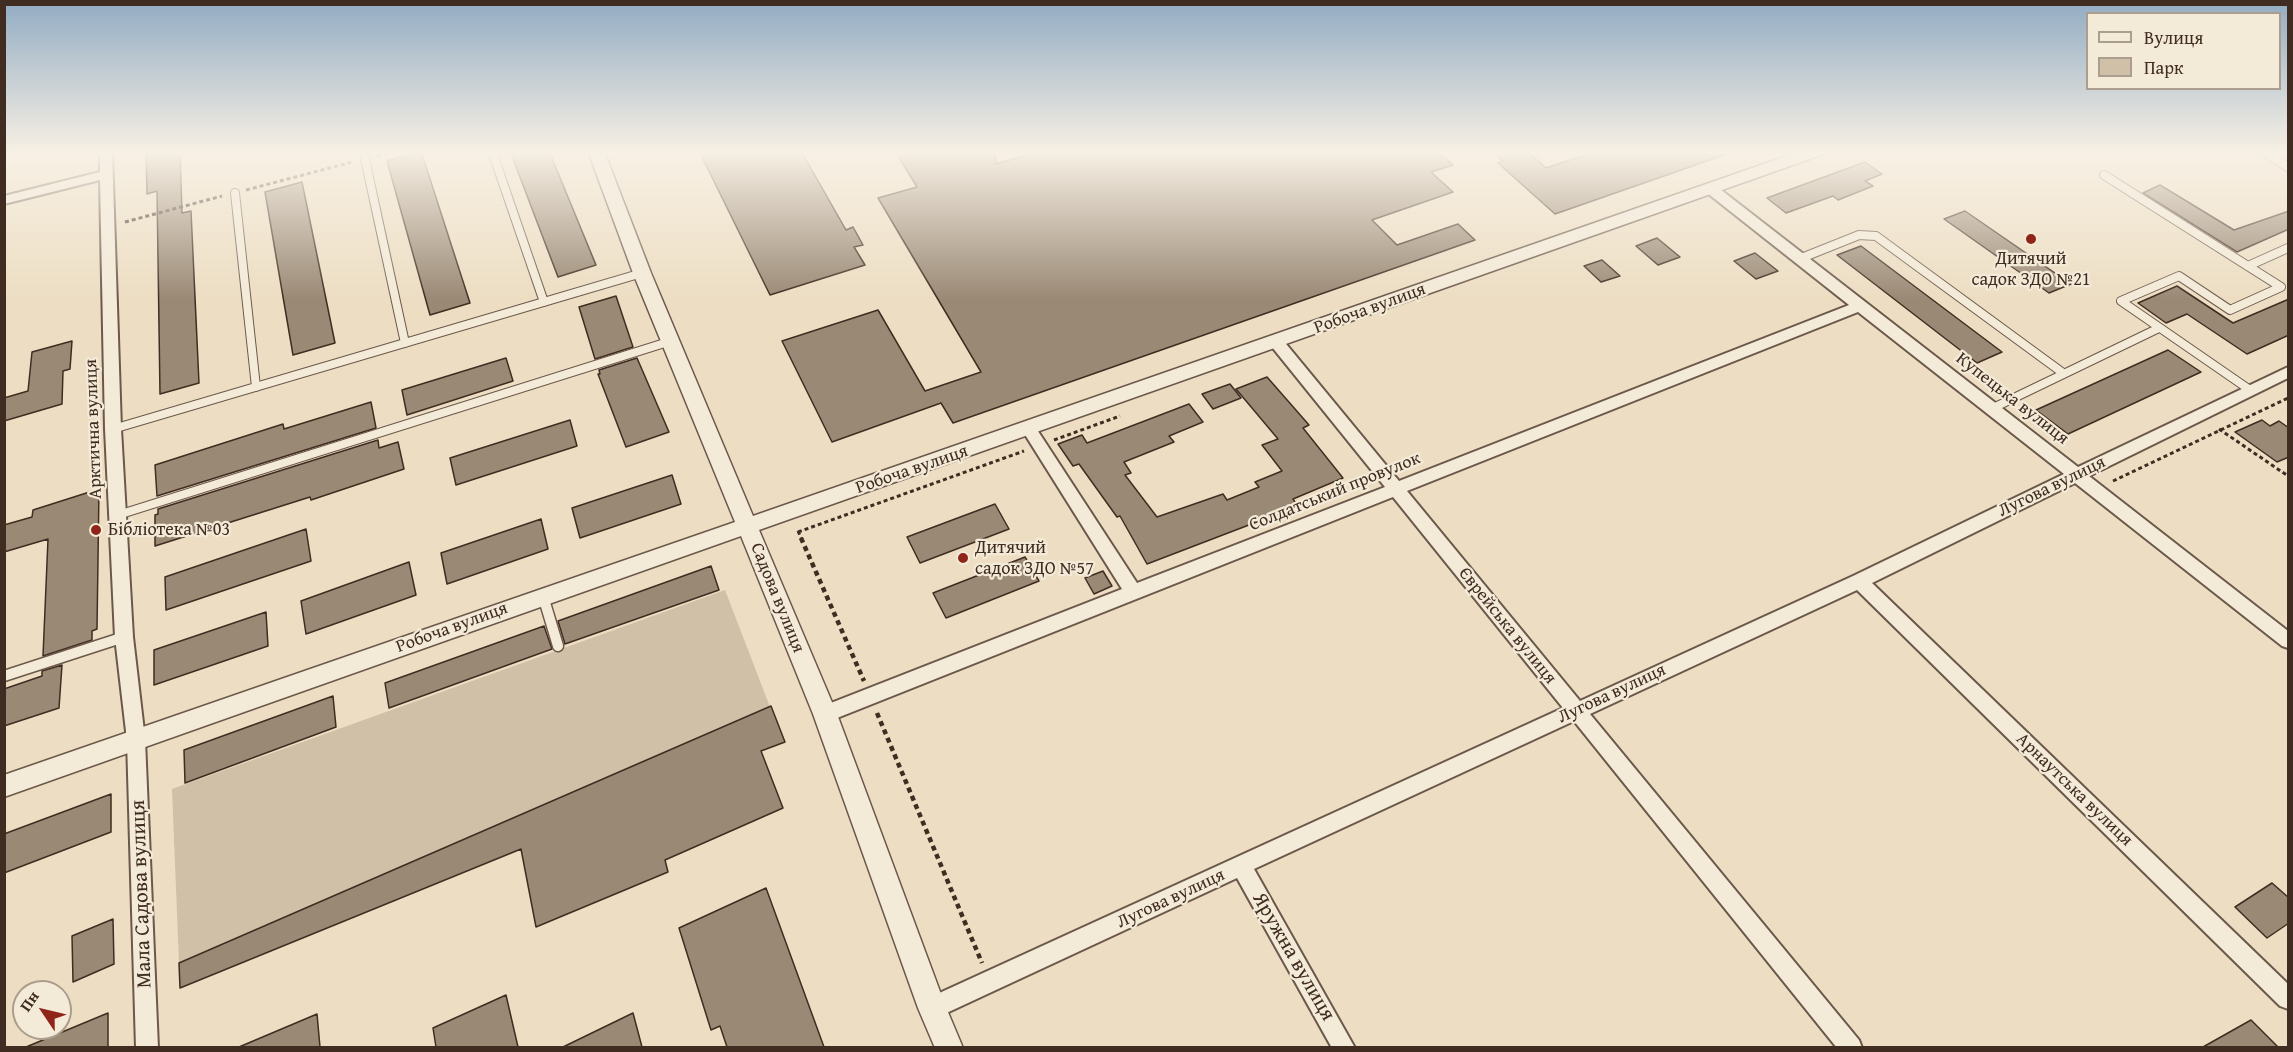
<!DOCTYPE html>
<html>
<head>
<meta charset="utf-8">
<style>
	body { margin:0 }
	#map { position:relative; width:2293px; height:1052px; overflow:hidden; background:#eddec3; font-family:"Gentium Book Plus",serif }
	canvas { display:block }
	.frame { position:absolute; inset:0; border:6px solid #402c21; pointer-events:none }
	.legend { position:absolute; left:2086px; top:12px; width:195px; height:78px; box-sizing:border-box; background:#f3ead8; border:2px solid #ab9e8f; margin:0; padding:8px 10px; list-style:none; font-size:18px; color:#402c21 }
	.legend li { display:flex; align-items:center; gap:12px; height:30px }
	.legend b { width:30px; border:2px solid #ab9e8f }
	.north { position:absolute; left:12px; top:980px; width:60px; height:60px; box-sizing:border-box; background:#f3ead8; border:2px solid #ab9e8f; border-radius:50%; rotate:305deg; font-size:16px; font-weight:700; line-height:24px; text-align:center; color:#402c21 }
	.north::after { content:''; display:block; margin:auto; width:21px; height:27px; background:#8f2418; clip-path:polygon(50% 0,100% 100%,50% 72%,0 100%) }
</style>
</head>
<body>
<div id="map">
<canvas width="2293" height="1052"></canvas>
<div class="frame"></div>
<ul class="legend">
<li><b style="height:8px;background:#f3ead8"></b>Вулиця</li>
<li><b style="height:16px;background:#d0c0a7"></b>Парк</li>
</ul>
<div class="north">Пн</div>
</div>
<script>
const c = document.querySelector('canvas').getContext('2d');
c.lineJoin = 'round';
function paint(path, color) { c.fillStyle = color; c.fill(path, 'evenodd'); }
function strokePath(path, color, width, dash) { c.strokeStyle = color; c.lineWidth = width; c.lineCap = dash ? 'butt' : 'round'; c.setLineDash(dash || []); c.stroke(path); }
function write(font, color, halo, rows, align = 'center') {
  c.font = font + ' "Gentium Book Plus",serif'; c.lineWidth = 4.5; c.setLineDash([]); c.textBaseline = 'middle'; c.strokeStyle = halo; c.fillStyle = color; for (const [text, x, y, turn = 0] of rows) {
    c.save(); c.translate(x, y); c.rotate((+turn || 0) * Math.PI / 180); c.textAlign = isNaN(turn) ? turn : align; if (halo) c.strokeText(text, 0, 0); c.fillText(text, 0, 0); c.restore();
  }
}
paint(new Path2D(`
	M725 590 770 707 179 963 172 789Z`), '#d0c0a7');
const building = new Path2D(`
	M146 151H180L182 213 191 211 199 383 160 394 157 191 147 194Z
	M421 151 470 303 430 315 387 161Z
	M510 151H549L596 265 558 277Z
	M699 151H801L846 230 853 227 863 245 854 247 865 265 770 295Z
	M895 151H995L996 164 1039 151H1438L1453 165 1431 172 1453 192 1372 220 1397 245 1458 224 1475 240 953 423 941 403 832 442 782 341 878 310 925 391 981 372 878 198 917 187Z
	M1491 151H1527L1546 168 1597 151H1726L1727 154 1555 214 1498 163 1503 161Z
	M1865 162 1882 174 1865 181 1873 186 1838 200 1833 196 1786 213 1767 198Z
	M302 182 335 343 293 355 265 192Z
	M2160 185 2234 230 2289 211V229L2237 252 2143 193Z
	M1965 211 2071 284 2049 293 1944 219Z
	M1657 238 1680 257 1658 265 1636 246Z
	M1861 246 2002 352 1977 363 1837 255Z
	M1755 253 1778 271 1756 279 1734 261Z
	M1602 260 1620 276 1601 282 1584 266Z
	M2177 286 2233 323 2289 299V335L2247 354 2187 314 2166 323 2138 303Z
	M616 296 633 347 595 359 579 307Z
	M72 341 70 369 63 371 62 404 4 421V398L28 391 32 352Z
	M2168 350 2201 372 2068 434 2036 410Z
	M506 358 513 381 407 415 402 390Z
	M637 358 669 432 626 447 598 374H600L599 370Z
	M1267 377 1309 425 1303 428 1343 478 1293 499 1297 505 1275 515 1147 564 1120 516 1117 517 1079 464 1073 466 1058 444 1082 435 1087 443 1189 404 1203 422 1169 436 1174 442 1124 462 1131 473 1125 475 1157 517 1223 494 1227 500 1259 487 1255 482 1282 471 1262 445 1278 439 1236 389Z
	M1230 384 1241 398 1213 409 1202 394Z
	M371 402 376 428 157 496 155 465 283 424 284 429Z
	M570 420 577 446 456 485 450 458Z
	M2262 420 2270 426 2279 421 2289 428V457L2277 462 2235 432Z
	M378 440 379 448 398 442 404 469 311 500 310 497 155 546V515L158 514V509Z
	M672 475 681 504 580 538 572 508Z
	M99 489 97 629 92 631V640L43 656 48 539 4 552V525L32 517 33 510Z
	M995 504 1009 529 920 563 907 537Z
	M541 519 548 549 447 584 441 553Z
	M306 529 311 561 166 610 165 577Z
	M1025 557 1039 581 946 618 933 593Z
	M409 562 416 595 306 634 301 601Z
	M711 566 719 590 565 644 558 621Z
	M1103 571 1112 586 1094 594 1085 578Z
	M266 612 268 646 154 685V650Z
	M544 626 552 649 389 708 385 683Z
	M62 665 59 708 4 726V689L42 676V671Z
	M333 696 336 727 185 783 184 750Z
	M771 706 785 742 761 751 783 808 665 860 668 872 536 927 521 849 180 988 179 963Z
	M111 794V832L4 873V834Z
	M2272 883 2289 898V923L2267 938 2235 907Z
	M766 888 824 1047H727L720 1026 711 1030 679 928Z
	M113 919 114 964 73 982 72 936Z
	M506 995 518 1047H436L433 1028Z
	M108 1013V1047H26Z
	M633 1013 642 1047H563Z
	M317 1014 320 1047H239Z
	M2251 1020 2278 1047H2203Z`);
paint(building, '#9a8975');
strokePath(building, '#402c21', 1.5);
const serviceFar1 = new Path2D(`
	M492 151 544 302
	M2262 151 2288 167
	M365 159 405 343
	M2104 175 2281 287 2230 310 2179 276 2121 301 2250 390
	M235 193 256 387
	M1799 259 1859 235 1876 236 2063 373
	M2248 266 2288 248
	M1991 409 2159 328
	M113 429 642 273
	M118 515 671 341`);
const service = new Path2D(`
	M543 596 558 646
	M4 676 124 637`);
const minor = new Path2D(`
	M100 151H112L121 429 133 637 145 740 158 1048H136L127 740 115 637 105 429 100 180 4 204V196L100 172Z
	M1711 185 1716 186 2078 467 2288 367V378L2089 476 2288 631V648L2282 646 2075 483 1872 583 2288 984V1009L2280 1006 1857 590 1590 714 1859 1040 1862 1048H1837L1574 721 1254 869 1355 1048H1332L1237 878 940 1016 932 1019 924 1016 921 1008 924 1000 1563 708 1393 497 832 720 825 722 818 720 816 714 818 708 1122 589 1024 433 1021 429 1024 425H1034L1137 583 1385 487 1272 347 1270 343 1272 339H1282L1399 481 1849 305 1706 192 1705 189ZM1858 312 2064 474 1853 576 1580 701 1407 491Z`);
const tertiary = new Path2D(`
	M588 151H604L651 273 753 516 1801 151H1826L1824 154 759 530 837 714 945 1005 963 1048H935L918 1008 813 714 741 536 4 797V775L735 522 633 273Z`);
strokePath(serviceFar1, '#6b584a', 10);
strokePath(service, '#6b584a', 13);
strokePath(minor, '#6b584a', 4);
strokePath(tertiary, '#6b584a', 3);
strokePath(new Path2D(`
	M377 156 392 151
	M246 190 352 162
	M125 222 222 196
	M2219 429 2288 476
	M1054 440 1120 416
	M2113 481 2288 398
	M798 531 802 540
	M798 532 1024 451`), '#402c21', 3, [4, 3]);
strokePath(new Path2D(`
	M801 538 864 681
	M877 713 982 963`), '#402c21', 4.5, [5, 4]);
strokePath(serviceFar1, '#f3ead8', 8);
strokePath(service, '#f3ead8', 10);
paint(minor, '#f3ead8');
paint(tertiary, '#f3ead8');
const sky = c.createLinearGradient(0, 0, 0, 299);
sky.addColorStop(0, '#92acc3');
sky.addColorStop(0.51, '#f7f0e4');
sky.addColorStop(1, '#f7f0e400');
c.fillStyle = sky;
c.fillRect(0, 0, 2293, 299);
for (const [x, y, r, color] of [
	[2031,239,6,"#8f2418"],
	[96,530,6,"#8f2418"],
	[963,558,6,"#8f2418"]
]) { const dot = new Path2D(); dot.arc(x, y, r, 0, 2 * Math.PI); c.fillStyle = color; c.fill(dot); strokePath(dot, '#f3ead8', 2); }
write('18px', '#402c21', '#f3ead8', [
	["Дитячий",2031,259,"center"],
	["садок ЗДО №21",2031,280,"center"],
	["Бібліотека №03",108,530],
	["Дитячий",975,548],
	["садок ЗДО №57",975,569]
], 'left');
write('18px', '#402c21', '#f3ead8', [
	["Робоча вулиця",1370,309,-20],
	["Купецька вулиця",2012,399,38],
	["Арктична вулиця",94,429,-92],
	["Робоча вулиця",912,470,-19],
	["Лугова вулиця",2052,487,-26],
	["Солдатський провулок",1335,492,-22],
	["Садова вулиця",777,598,68],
	["Єврейська вулиця",1507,626,51],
	["Робоча вулиця",452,628,-20],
	["Лугова вулиця",1612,694,-25],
	["Арнаутська вулиця",2074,790,44],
	["Лугова вулиця",1171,899,-25]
]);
write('21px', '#402c21', '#f3ead8', [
	["Мала Садова вулиця",142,894,-92],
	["Яружна вулиця",1293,957,60]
]);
</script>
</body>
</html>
